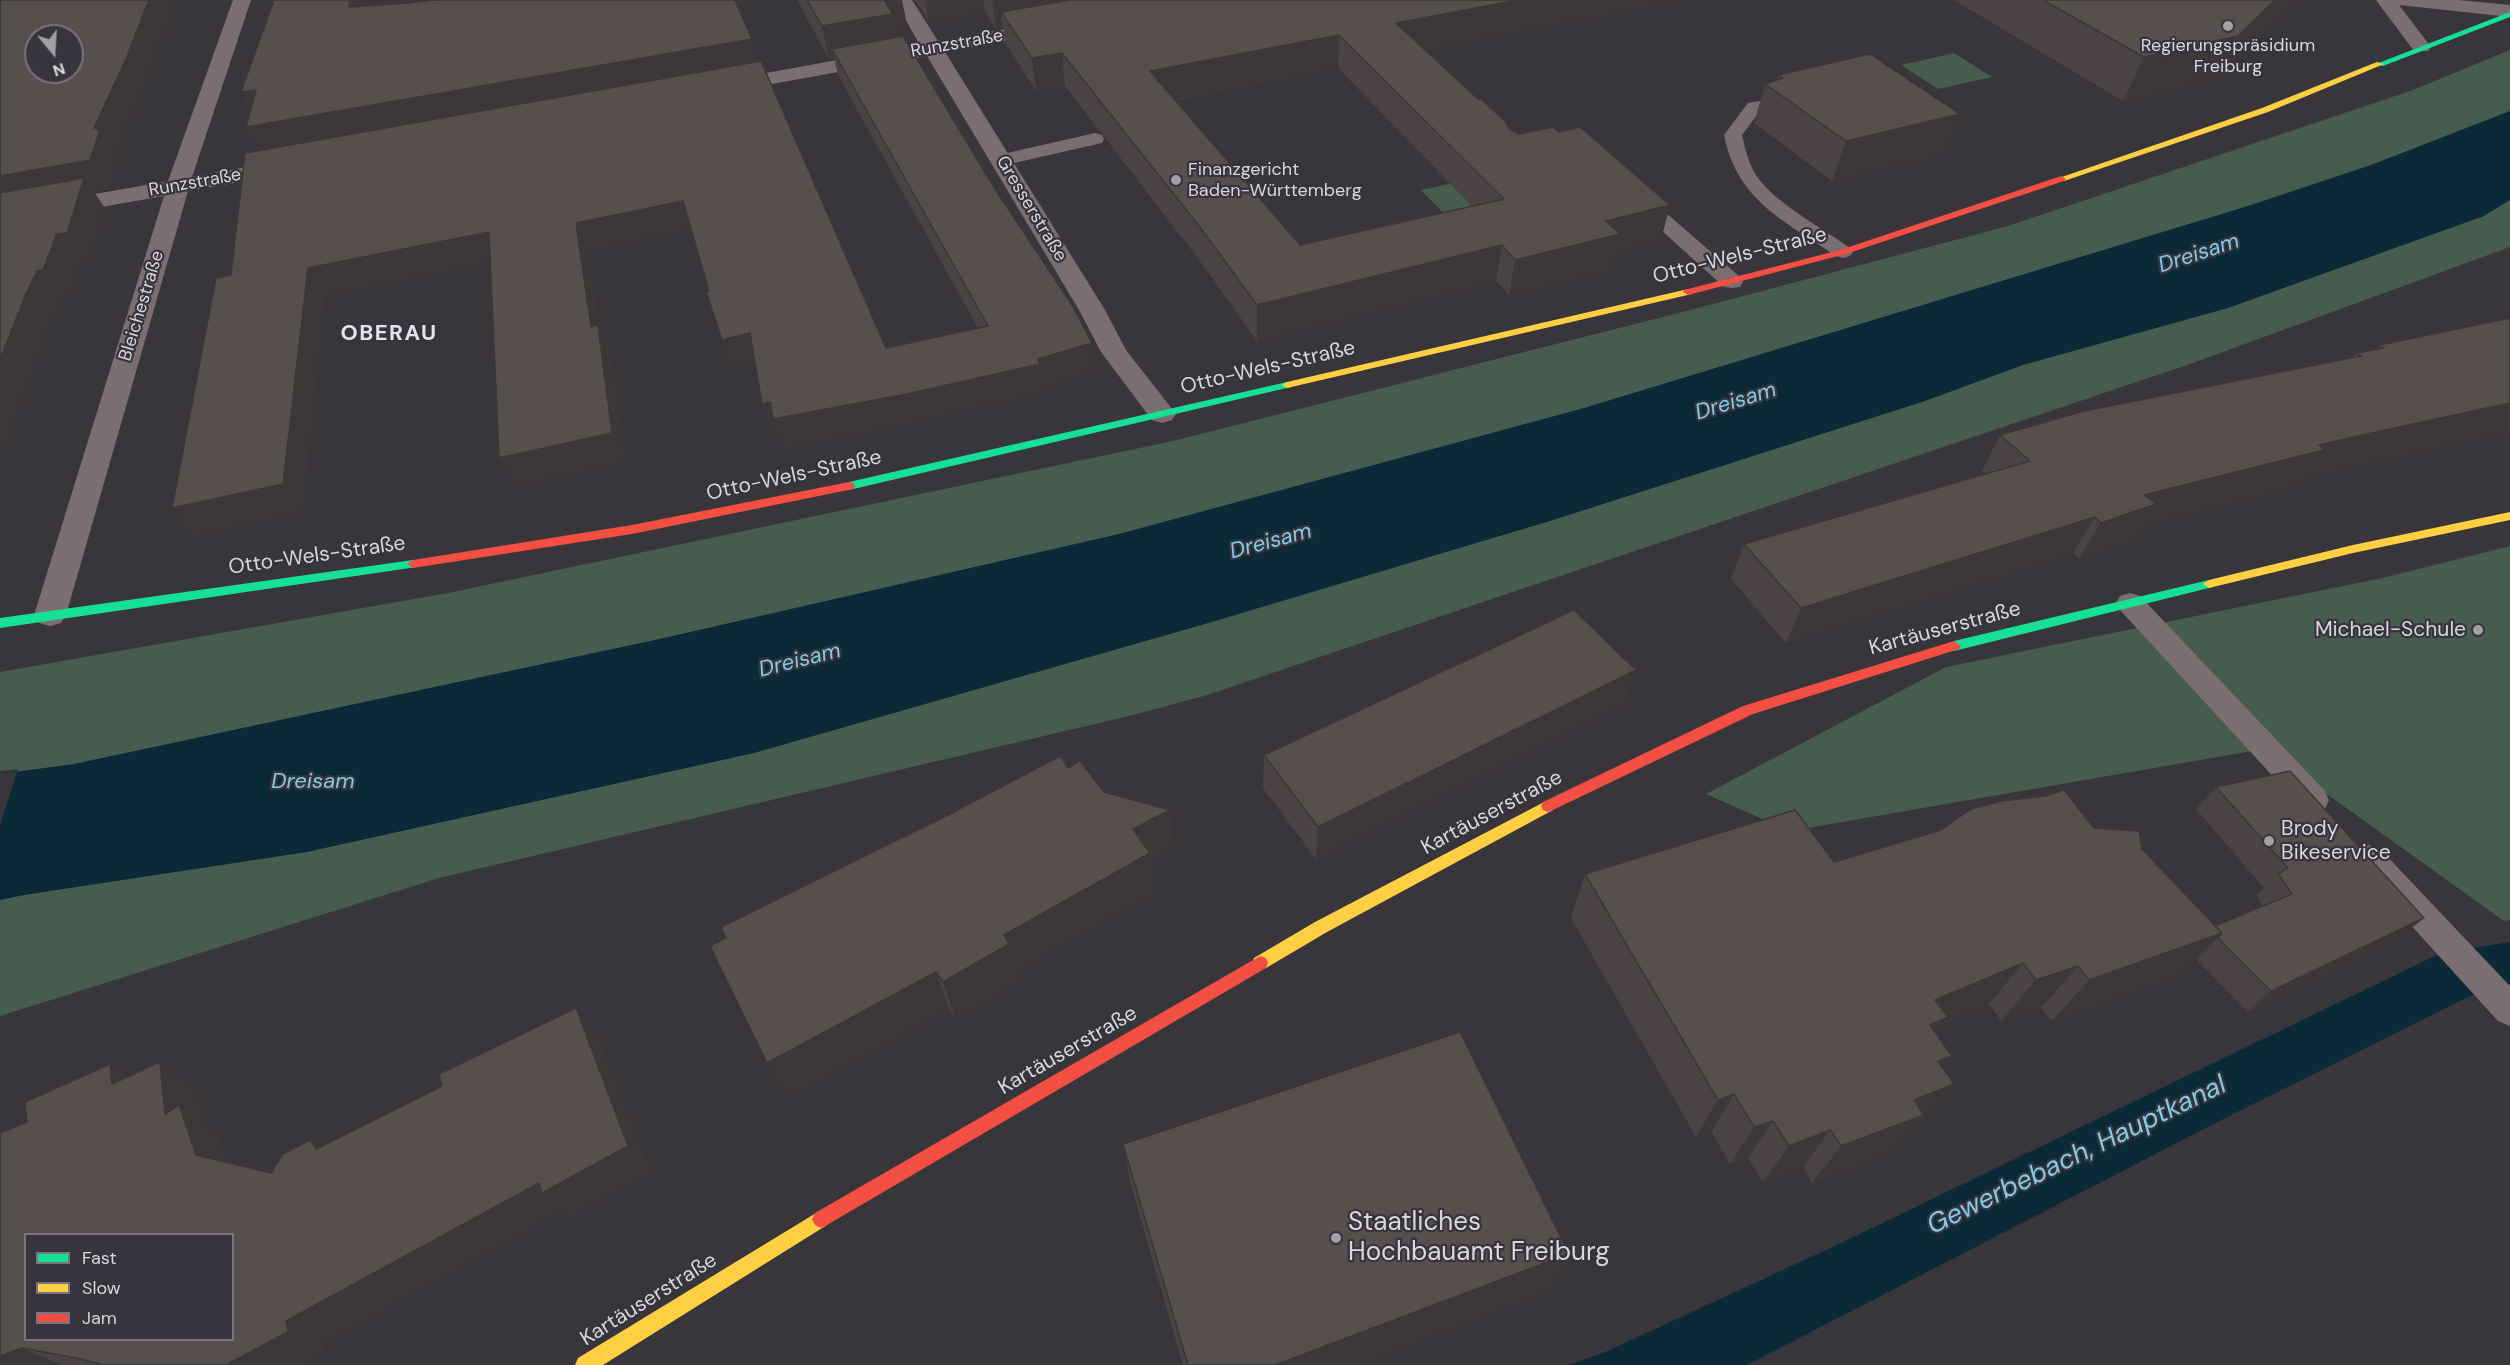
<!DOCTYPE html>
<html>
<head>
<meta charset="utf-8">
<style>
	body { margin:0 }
	#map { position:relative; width:2510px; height:1365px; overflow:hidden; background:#38363b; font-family:"DM Sans",sans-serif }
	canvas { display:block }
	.legend { position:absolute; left:24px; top:1233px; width:210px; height:108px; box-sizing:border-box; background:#37343d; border:2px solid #78757d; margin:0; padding:8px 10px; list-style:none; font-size:18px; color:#d9d7dd }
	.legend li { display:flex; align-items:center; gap:12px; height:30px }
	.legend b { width:30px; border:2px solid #78757d }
	.north { position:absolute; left:24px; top:24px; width:60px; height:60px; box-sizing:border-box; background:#37343d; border:2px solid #78757d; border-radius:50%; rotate:162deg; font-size:16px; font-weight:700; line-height:24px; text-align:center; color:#d9d7dd }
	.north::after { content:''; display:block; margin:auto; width:21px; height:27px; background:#a19fa4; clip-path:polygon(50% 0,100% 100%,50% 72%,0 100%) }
</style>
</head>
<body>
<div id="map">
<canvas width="2510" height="1365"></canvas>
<ul class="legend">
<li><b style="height:8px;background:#16e098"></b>Fast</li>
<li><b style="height:8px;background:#ffcf43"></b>Slow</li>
<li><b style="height:8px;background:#f24e42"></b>Jam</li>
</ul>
<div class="north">N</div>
</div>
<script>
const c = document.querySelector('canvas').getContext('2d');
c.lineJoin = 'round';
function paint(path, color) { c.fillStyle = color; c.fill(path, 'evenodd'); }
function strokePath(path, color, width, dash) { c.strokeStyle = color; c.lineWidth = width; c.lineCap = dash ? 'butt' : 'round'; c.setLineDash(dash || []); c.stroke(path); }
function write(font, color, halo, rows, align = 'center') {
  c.font = font + ' "DM Sans",sans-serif'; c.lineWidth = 4.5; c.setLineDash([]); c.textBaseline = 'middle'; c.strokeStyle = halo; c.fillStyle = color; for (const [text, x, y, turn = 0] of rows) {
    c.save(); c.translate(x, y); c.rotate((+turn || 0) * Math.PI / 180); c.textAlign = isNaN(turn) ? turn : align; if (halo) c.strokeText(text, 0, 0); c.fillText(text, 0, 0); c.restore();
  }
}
paint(new Path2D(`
	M2510 50V247L2190 364 1204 696 1125 717 439 878 0 1016V672L448 593 1173 441 1698 308 2008 226 2413 90Z
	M1954 53 1992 77 1938 89 1901 65Z
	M1467 180 1501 213 1452 222 1421 190Z
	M2510 546V920L2504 921 2264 749 1790 831 1706 794 1946 667 2382 578Z`), '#465c4f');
paint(new Path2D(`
	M2510 111V200L2484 216 2228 308 2023 365 1925 401 1550 521 1205 624 754 753 307 852 24 895 0 900V774L74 764 664 638 1119 534 1584 408 2248 206 2371 165Z
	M2510 942V984L2468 997 2231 1115 1747 1365H1568L1603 1353 1839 1244 2441 953Z`), '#092a36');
paint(new Path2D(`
	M18 769 0 825V771Z`), '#38363b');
paint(new Path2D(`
	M1796 95 1802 96 1805 100 1802 104 1760 111 1742 135C1745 149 1749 164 1756 175 1773 202 1824 229 1850 248L1853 252 1850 256 1843 258 1836 256C1785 221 1737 201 1724 135L1748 103Z
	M1095 133 1102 135 1104 139 1102 143 1001 166 994 164 991 160 994 156Z
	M1637 192 1644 194 1740 277 1743 282 1740 287 1732 288 1724 287 1630 202 1627 198 1630 194Z
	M2130 593 2140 596 2325 791 2329 800 2325 809 2314 812 2303 809 2120 610 2116 603 2120 596Z
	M2369 845 2380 849 2510 986V1026L2498 1021 2358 867 2353 858 2358 849Z`), '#7a6e71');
paint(new Path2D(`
	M233 0H251L192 177 285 160 293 162 296 167 293 172 285 174 188 191 66 615 61 623 50 626 39 623 34 615 164 196 0 225V211L168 181Z
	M894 0H912L938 41 1050 21 1057 23 1060 27 1057 31 1050 33 945 52 1105 310 1126 350 1176 414 1172 420 1162 423 1152 420 1101 352 1079 310 927 56 722 93 715 91 712 87 715 83 722 81 920 45Z
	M2376 0H2458L2510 5V17L2399 5 2431 47 2428 51H2414Z`), '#7a6e71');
paint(new Path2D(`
	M2510 12V17L2383 66 2376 64Z
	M1287 382 1291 383V387L849 490 843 486 849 482Z
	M413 560 417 561 419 564 417 567 0 628V618Z
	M2209 580 2213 581 2215 584 2213 587 1954 651 1947 646 1954 641Z`), '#16e098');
paint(new Path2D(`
	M2377 62 2384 64 2268 112 2064 181 2056 179 2262 108Z
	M1688 289 1692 290V294L1287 388 1282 385 1287 382Z
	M2510 512V520L2353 553 2209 588 2203 584 2209 580 2353 545Z
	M1548 800 1553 802 1555 806 1553 810 1327 932 1266 968 1260 970 1254 968 1252 963 1254 958 1315 922Z
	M821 1210 827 1213 830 1219 827 1225 603 1365H575L578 1358Z`), '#ffcf43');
paint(new Path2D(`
	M2061 176 2066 179 2064 181 1846 254 1688 295 1683 292 1684 290 1840 250Z
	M849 482 853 483 855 486 853 489 632 534 413 568 407 564 413 560 632 525Z
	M1954 641 1961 646 1959 649 1753 714 1553 810 1548 812 1543 810 1541 806 1543 802 1743 706Z
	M1260 956 1266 958 1268 963 1266 968 827 1225 821 1228 815 1225 812 1219 815 1213Z`), '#f24e42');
paint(new Path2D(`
	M273 0H369V5L408 3 433 0H749L737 6 758 62 886 348 978 328 838 75 834 58 829 59 797 0H902L907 26 896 28 897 37 995 189 1092 343 1095 371 1044 387V392L914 422 783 448 777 431 772 432 755 362 732 368 691 229 587 251 599 327 610 353 625 461 514 486 490 262 324 296 302 512 194 536 172 508 231 275 259 150 246 127 250 109 241 92Z
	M915 0H1681L1424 50 1509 129 1661 240 1616 252 1612 269 1509 295 1496 281 1257 341 1200 261 1065 86 1036 91 1006 44 1003 28 996 29 985 12 929 22ZM1338 68 1472 206 1300 245 1175 100Z
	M1954 0H2295L2215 79 2123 101Z
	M1778 75 1960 114 1944 154 1832 181 1754 123 1765 84 1777 80Z
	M2510 318V432L2340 469 2303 478 2298 485 2142 525 2133 540 2079 558 2073 553 1786 643 1731 579 1744 544 1986 474 1982 471 2000 435 2353 358 2356 353 2377 349 2380 345Z
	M1625 704 1316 859 1263 788 1264 755Z
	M1068 768 1104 792 1170 810 1173 850 1151 861 1154 892 1016 971 1019 982 955 1018 949 1009 787 1097Z
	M2216 787 2398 939 2248 1012 2196 959 2180 975 2052 1021 2041 1008 2001 1021 1989 1004 1943 1024 1936 1033 1943 1067 1954 1084 1921 1123 1914 1125 1892 1152 1812 1183 1803 1167 1763 1182 1748 1158 1730 1164 1712 1132 1696 1137 1571 918 1585 874 1834 862 2094 828 2142 849 2215 926 2263 906 2256 896 2264 888 2196 809Z
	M598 1038 650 1172 568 1218 560 1211 323 1343 325 1354 304 1365H0L127 1077 197 1091 201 1121 216 1133 227 1162 271 1173 319 1148Z
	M1123 1144 1551 1290 1356 1365H1183L1131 1185Z`), '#4b4343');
paint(new Path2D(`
	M149 0H176L144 87 115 153 119 159 110 189 94 192 105 208 88 263 79 264 66 301 60 302 50 324 0 458V176Z
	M350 0H369L364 39 349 7Z
	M731 0H749L733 8Z
	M883 0H902L907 26 896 28 899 47 832 49 834 58 829 59 822 26Z
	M925 0H983L985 12 929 22Z
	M992 0H1137L1001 12 1003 28 996 29Z
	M1519 0H1681L1393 56 1396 23Z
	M2275 0H2295L2215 79 2123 101 2144 57Z
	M1339 35 1338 68 1152 104 1150 71Z
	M752 39 761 72 265 161 246 127 259 124 241 92Z
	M1062 53 1065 86 1036 91 1032 58Z
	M1960 114 1944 154 1832 181 1846 141Z
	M683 201 692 229 587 251 599 327 610 353 625 461 514 486 499 458 591 327 576 223Z
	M1670 205 1661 240 1616 252 1612 269 1509 295 1515 260 1606 221Z
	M489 232 502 260 324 296 302 512 194 536 172 508 308 268Z
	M1502 245 1496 281 1257 341V305Z
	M750 333 759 361 732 368 722 340Z
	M1092 343 1095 371 1044 387V392L914 422 783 448 777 431 772 432 762 404 1038 359Z
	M2510 403V432L2340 469 2303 478 2298 485 2142 525 2133 540 2079 558 2101 523 2144 495 2319 445 2367 434Z
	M2095 517 2073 553 1786 643 1801 608Z
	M1636 670 1625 704 1316 859 1318 827Z
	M1170 810 1173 850 1151 861 1154 892 1016 971 1019 982 955 1018 943 982 1004 935 1133 829Z
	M2424 918 2398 939 2248 1012 2271 991Z
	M2222 933 2180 975 2052 1021 2089 980Z
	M2023 963 1989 1004 1943 1024 1917 1057 1935 1000Z
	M2078 966 2041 1008 2001 1021 2036 980Z
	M936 972 949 1009 787 1097 767 1063Z
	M576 1008 598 1038 650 1172 568 1218 560 1211 323 1343 325 1354 304 1365H226L286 1321Z
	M1952 1056 1920 1095 1938 1061Z
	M160 1062 197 1091 201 1121 216 1133 234 1181 196 1155 165 1114Z
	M110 1064 149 1093 112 1084Z
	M1954 1084 1921 1123 1914 1125 1892 1152 1812 1183 1841 1146 1914 1100Z
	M1734 1094 1712 1132 1696 1137 1718 1100Z
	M1773 1121 1748 1158 1730 1164 1754 1127Z
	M1830 1130 1803 1167 1763 1182 1789 1146Z
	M310 1140 343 1167 316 1149Z
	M1569 1254 1551 1290 1356 1365H1275Z
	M22 1348 61 1365H0V1356Z`), '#3d3737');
const building = new Path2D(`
	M0 0H149L126 59 94 128 100 130 90 160 0 176ZM36 36H72V72H36Z
	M274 0H350L349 7 408 3 433 0H735L752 39 246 127 256 90 241 92Z
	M807 0H884L893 14 822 26Z
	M1069 0H1519L1396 23 1478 99H1481L1505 121 1509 129 1519 134 1553 127 1559 132 1580 127 1670 205 1606 221 1620 234 1515 260 1502 245 1257 305 1199 226 1062 53 1032 58 1001 12ZM1339 35 1504 199 1300 245 1150 71Z
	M2043 0H2275L2238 36 2144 57Z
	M903 36 995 189 1072 305 1092 343 1038 359 1040 364 907 394 773 419 770 402 762 404 750 333 722 340 706 291H709L683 201 576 223 591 327 598 325 612 433 499 458 489 232 308 268 283 484 172 508 216 278 231 275 245 153 761 61 886 348 988 326 832 49Z
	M1870 54 1960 114 1846 141 1765 84 1783 78 1778 75Z
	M84 178 67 233 57 234 43 270 37 271 26 294 0 359V193Z
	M2510 318V403L2367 434 2319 445 2324 450 2144 495 2156 504 2101 523 2095 517 1801 608 1744 544 2030 461 2000 435 2084 411 2361 356 2356 353 2384 348 2380 345Z
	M1574 610 1636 670 1318 827 1264 755Z
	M1060 756 1068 768 1080 761 1104 792 1170 810 1133 829 1150 853 1004 935 1009 944 943 982 936 972 767 1063 710 946 726 938 721 927 948 815Z
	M2290 771 2424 918 2271 991 2218 938 2222 933 2215 926 2292 894 2278 874 2288 868 2216 787Z
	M2064 790 2094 828 2139 831 2142 849 2222 933 2089 980 2078 966 2036 980 2023 963 1935 1000 1948 1017 1930 1025 1952 1056 1938 1061 1954 1084 1914 1100 1924 1115 1841 1146 1830 1130 1789 1146 1773 1121 1754 1127 1734 1094 1718 1100 1585 874 1795 810 1834 862 1941 830 1971 809 2001 801 2046 796Z
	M576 1008 628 1146 542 1193 539 1183 286 1321 288 1332 226 1365H104L81 1359 22 1348 0 1356V1133L27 1122 25 1102 110 1064 112 1084 160 1062 165 1114 179 1105 196 1155 271 1173 283 1154 310 1140 316 1149 442 1086 439 1074ZM26 1234H232V1340H26Z
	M1460 1032 1569 1254 1275 1365H1188L1123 1144Z`);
paint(building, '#574e4e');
strokePath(building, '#3d3737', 1.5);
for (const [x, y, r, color] of [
	[2228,26,6,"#a19fa4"],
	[1176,180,6,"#a19fa4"],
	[2478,630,6,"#a19fa4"],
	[2269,841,6,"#a19fa4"],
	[1336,1238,6,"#a19fa4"]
]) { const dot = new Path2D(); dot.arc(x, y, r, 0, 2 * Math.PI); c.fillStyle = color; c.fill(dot); strokePath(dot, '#37343d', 2); }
write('18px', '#d9d7dd', '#37343d', [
	["Runzstraße",957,44,-10],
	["Runzstraße",195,183,-10],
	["Gresserstraße",1031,209,59],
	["Bleichestraße",142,306,-73]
]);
write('18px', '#d9d7dd', '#37343d', [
	["Regierungspräsidium",2228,46],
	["Freiburg",2228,67],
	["Finanzgericht",1188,170,"left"],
	["Baden-Württemberg",1188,191,"left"]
]);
write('21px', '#d9d7dd', '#37343d', [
	["Otto-Wels-Straße",1740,256,-14],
	["Otto-Wels-Straße",1268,368,-13],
	["Otto-Wels-Straße",794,476,-12],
	["Otto-Wels-Straße",317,556,-8],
	["Kartäuserstraße",1945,629,-15],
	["Kartäuserstraße",1492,813,-28],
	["Kartäuserstraße",1068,1051,-30],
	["Kartäuserstraße",649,1300,-32]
]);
write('21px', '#d9d7dd', '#37343d', [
	["Michael-Schule",2466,630],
	["Brody",2281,829,"left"],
	["Bikeservice",2281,853,"left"]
], 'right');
write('italic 22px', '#7fccea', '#37343d', [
	["Dreisam",2199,254,-18],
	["Dreisam",1736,402,-17],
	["Dreisam",1271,542,-15],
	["Dreisam",800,661,-14],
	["Dreisam",313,782]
]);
c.letterSpacing = '1.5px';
write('bold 22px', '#e5e1ed', '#37343d', [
	["OBERAU",389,334]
]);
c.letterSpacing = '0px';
write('26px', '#d9d7dd', '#37343d', [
	["Staatliches",1348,1223],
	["Hochbauamt Freiburg",1348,1253]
], 'left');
write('italic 27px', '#7fccea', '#37343d', [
	["Gewerbebach, Hauptkanal",2077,1156,-26]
]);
</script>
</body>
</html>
